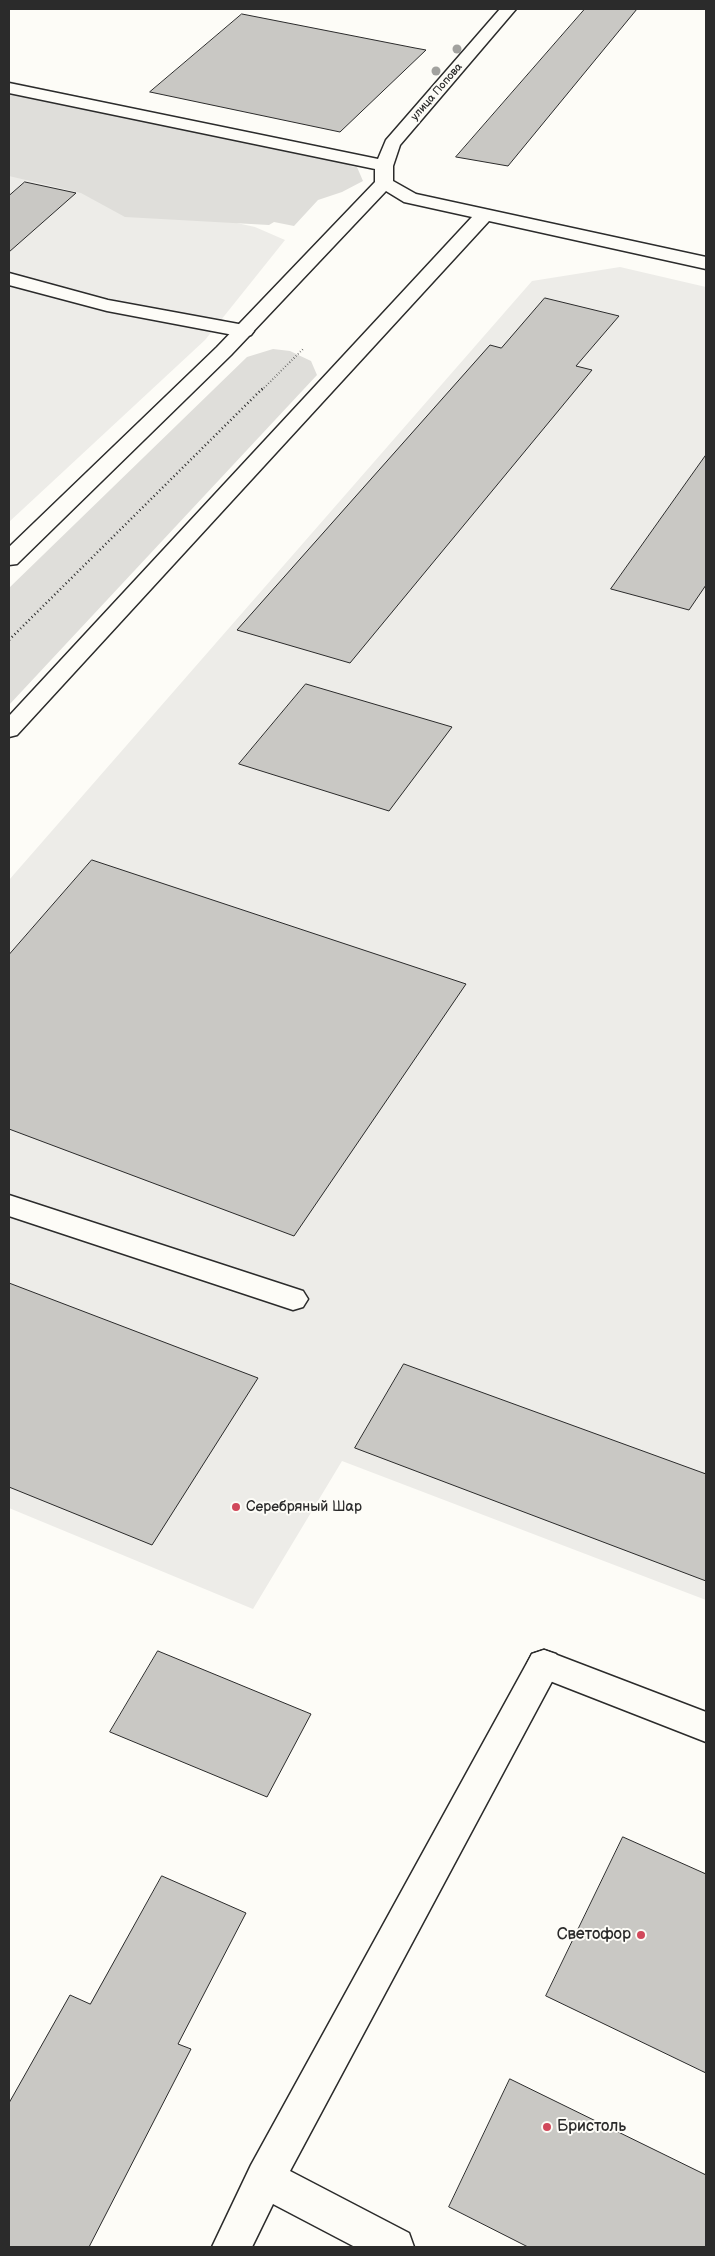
<!DOCTYPE html>
<html>
<head>
<meta charset="utf-8">
<style>
	body { margin:0 }
	#map { position:relative; width:715px; height:2256px; overflow:hidden; background:#fdfcf7; font-family:"Balsamiq Sans",sans-serif }
	canvas { display:block }
	.frame { position:absolute; inset:0; border:10px solid #2b2b2b; pointer-events:none }
</style>
</head>
<body>
<div id="map">
<canvas width="715" height="2256"></canvas>
<div class="frame"></div>
</div>
<script>
const c = document.querySelector('canvas').getContext('2d');
c.lineJoin = 'round';
function paint(path, color) { c.fillStyle = color; c.fill(path, 'evenodd'); }
function strokePath(path, color, width, dash) { c.strokeStyle = color; c.lineWidth = width; c.lineCap = dash ? 'butt' : 'round'; c.setLineDash(dash || []); c.stroke(path); }
function write(font, color, halo, rows, align = 'center') {
  c.font = font + ' "Balsamiq Sans",sans-serif'; c.lineWidth = 4; c.setLineDash([]); c.textBaseline = 'middle'; c.strokeStyle = halo; c.fillStyle = color; for (const [text, x, y, turn = 0] of rows) {
    c.save(); c.translate(x, y); c.rotate((+turn || 0) * Math.PI / 180); c.textAlign = isNaN(turn) ? turn : align; if (halo) c.strokeText(text, 0, 0); c.fillText(text, 0, 0); c.restore();
  }
}
paint(new Path2D(`
	M9 173 255 227 285 240 205 340 9 522Z
	M620 267 706 287V1600L342 1461 253 1609 9 1508V880L532 281Z`), '#edece8');
paint(new Path2D(`
	M9 81 358 156 350 166 357 167 363 181 342 192 318 200 294 226 274 222 269 225 125 217 81 193 9 176Z
	M273 349 290 351 311 361 317 375 9 705V588L247 357Z`), '#dfdeda');
const building = new Path2D(`
	M585 9H637L508 166 456 157Z
	M242 14 415 48 426 50 340 132 150 92Z
	M25 182 76 193 9 252V196Z
	M545 298 619 316 576 366 592 370 350 663 237 630 490 345 501 348Z
	M706 455V585L689 610 611 589Z
	M306 684 452 727 389 811 239 764Z
	M92 860 466 984 294 1236 9 1129V955Z
	M9 1283 258 1378 152 1545 9 1487Z
	M404 1364 706 1474V1581L355 1448Z
	M158 1651 311 1714 267 1797 110 1732Z
	M623 1837 706 1874V2073L546 1996Z
	M162 1876 246 1913 178 2044 191 2049 89 2247H9V2103L70 1995 90 2004Z
	M510 2079 706 2175V2247H528L449 2207Z`);
paint(building, '#c9c8c4');
strokePath(building, '#2b2b2b', 1);
const service = new Path2D(`
	M9 273 108 300 244 325 251 327 254 331 251 335 244 337 107 311 9 285Z
	M9 1195 303 1291 308 1299 303 1307 293 1310 9 1216Z
	M544 1650 556 1654 561 1664 556 1674 290 2171 409 2233 414 2247H355L273 2204 252 2247H212L251 2165 532 1654Z`);
const minor = new Path2D(`
	M500 9H516L400 145 393 166V181L416 194 706 257V269L489 221 17 735 9 737V716L472 217 404 202 386 191 231 355 17 564 9 565V547L217 347 375 182V169L9 93V83L378 159 386 140Z
	M544 1650 706 1712V1742L532 1674 527 1664 532 1654Z`);
strokePath(service, '#2b2b2b', 3);
strokePath(minor, '#2b2b2b', 3);
strokePath(new Path2D(`
	M262 390 304 348`), '#2b2b2b', 2, [0.5, 2.5]);
strokePath(new Path2D(`
	M9 640 263 388`), '#2b2b2b', 2.5, [1, 3]);
paint(service, '#fdfcf7');
paint(minor, '#fdfcf7');
c.fillStyle = '#a2a29f';
for (const [x, y] of [
	[457,49],
	[436,71]
]) { c.beginPath(); c.arc(x, y, 4.5, 0, 2 * Math.PI); c.fill(); }
for (const [x, y, r, color] of [
	[236,1507,5,"#d1495b"],
	[641,1935,5,"#d1495b"],
	[547,2127,5,"#d1495b"]
]) { const dot = new Path2D(); dot.arc(x, y, r, 0, 2 * Math.PI); c.fillStyle = color; c.fill(dot); strokePath(dot, '#fdfcf7', 2); }
write('11px', '#2b2b2b', '#fdfcf7', [
	["улица Попова",437,92,-49]
]);
write('14px', '#2b2b2b', '#fdfcf7', [
	["Серебряный Шар",246,1507]
], 'left');
write('16px', '#2b2b2b', '#fdfcf7', [
	["Светофор",631,1935],
	["Бристоль",557,2127,"left"]
], 'right');
</script>
</body>
</html>
